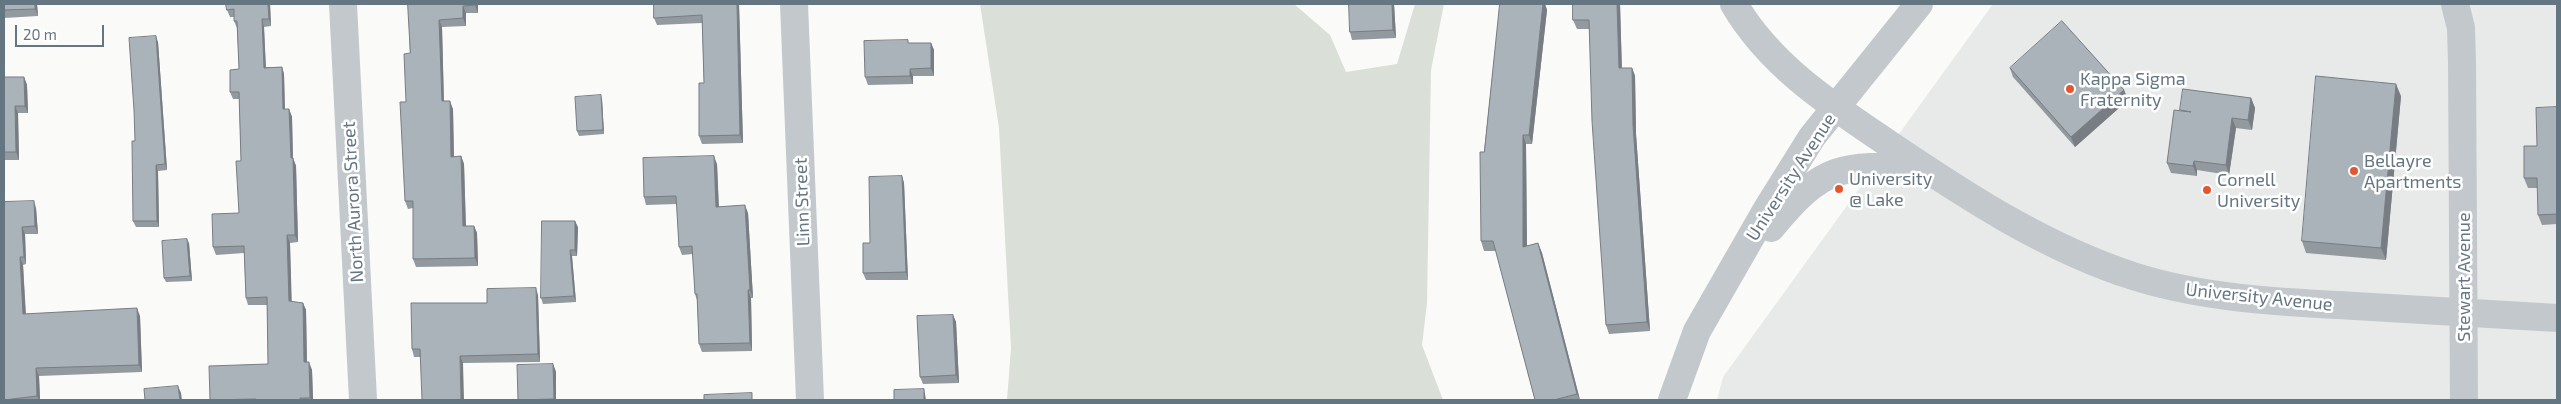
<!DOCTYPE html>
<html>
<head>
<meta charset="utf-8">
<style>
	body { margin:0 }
	#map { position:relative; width:2561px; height:404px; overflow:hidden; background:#fafaf8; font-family:"Exo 2",sans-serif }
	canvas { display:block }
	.frame { position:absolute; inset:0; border:5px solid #657683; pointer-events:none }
	.scale { position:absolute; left:15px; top:25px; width:89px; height:22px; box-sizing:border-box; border:2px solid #657683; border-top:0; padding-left:6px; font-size:15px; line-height:18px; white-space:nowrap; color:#657683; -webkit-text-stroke:4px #fff; paint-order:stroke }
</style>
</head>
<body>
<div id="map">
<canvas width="2561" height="404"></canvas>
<div class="frame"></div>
<div class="scale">20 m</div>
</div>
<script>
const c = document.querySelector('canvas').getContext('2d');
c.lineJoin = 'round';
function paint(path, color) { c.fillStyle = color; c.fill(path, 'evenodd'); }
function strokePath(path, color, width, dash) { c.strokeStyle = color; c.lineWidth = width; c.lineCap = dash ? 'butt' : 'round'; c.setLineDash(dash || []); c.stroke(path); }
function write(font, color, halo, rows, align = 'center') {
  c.font = font + ' "Exo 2",sans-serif'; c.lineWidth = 5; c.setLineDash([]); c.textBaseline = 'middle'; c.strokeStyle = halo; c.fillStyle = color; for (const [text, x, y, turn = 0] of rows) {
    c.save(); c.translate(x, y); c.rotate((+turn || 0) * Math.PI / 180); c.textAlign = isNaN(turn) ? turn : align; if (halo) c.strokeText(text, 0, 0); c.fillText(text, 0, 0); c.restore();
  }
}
paint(new Path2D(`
	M1993 4H2557V400H1717L1723 377Z`), '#e8e9e9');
paint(new Path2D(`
	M980 4H1294L1330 35 1346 72 1397 64 1415 4H1444L1431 70 1427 303 1422 345 1443 400H1007L1011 348 999 128Z`), '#dadfd7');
strokePath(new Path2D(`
	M343 4 363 400
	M794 4 810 400
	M1734 4C1770 66 1831 105 1889 144 1966 196 2047 249 2136 277 2207 299 2282 302 2355 306 2422 310 2490 314 2557 318
	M2455 4 2461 28 2462 62 2464 400
	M1771 228C1825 162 1843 165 1925 168
	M1672 400 1697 331 1767 209 1812 137 1919 4`), '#c3c8cc', 28);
paint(new Path2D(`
	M4 4H37L38 16 4 18Z
	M226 4H270L271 26 264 27 266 67H282L284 74 285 109H289L292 117 293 158 296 166 298 242 290 243 291 302 303 303 306 310 307 362 312 370 313 400H210L268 364 267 305H248L246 298 244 253 216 255 213 247 239 213 241 161 239 99H233L230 92 239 69 237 28 234 21V17H230L227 10Z
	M408 4H478V13H466V26L442 27 444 101 453 109 454 157 461 156 464 164 466 226H474L477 233 478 266 416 267 413 259V208L408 209 405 201 406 102 410 53Z
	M739 4 743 143 702 144 699 136 704 83 702 23 657 25 654 18Z
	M1349 4H1394L1396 38 1352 40 1350 32Z
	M1500 4H1545L1547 10 1532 144H1526L1527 246 1538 243 1542 253 1580 400H1535L1496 251H1484L1481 241 1484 152Z
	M1573 4H1620L1622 68H1632L1635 76 1636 134 1650 331 1609 334 1606 325 1589 29H1577L1573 20Z
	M158 42 167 170 158 171 159 227H136L133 221 135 141Z
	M909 43H931L934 50V76H913V84L868 85 865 77Z
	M2010 68 2124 90 2128 100 2075 147 2013 77Z
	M4 77H24L27 85 28 113H18L19 160H4Z
	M2401 96 2386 260 2306 253 2302 241Z
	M2251 98 2255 108 2252 130 2236 128 2229 175 2197 170V176L2171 173 2167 163 2180 111Z
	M602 99 604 134 579 136 577 131Z
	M2557 107V224L2542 225 2538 215V188H2528L2524 178 2537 146Z
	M717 164 719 207 748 213 753 298H751L752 351 702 352 699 344 697 300 695 294 693 254 682 255 679 247 677 204 646 205 644 197Z
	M902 176 904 183 908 280H866L863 273 870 243Z
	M4 202 36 208 38 234H25L26 264 23 265 26 314 140 316 142 372 39 376 40 400H4Z
	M578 227 577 256H572L576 302 543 304 541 298Z
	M189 243 192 281 166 282 164 278Z
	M538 295 540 362 463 363 421 357H414L412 349 487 303Z
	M953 315 956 322 959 383 923 384 920 377Z
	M553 364 556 372V400H518Z`), '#929a9f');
paint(new Path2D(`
	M35 4H37L38 16 35 9Z
	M268 4H270L271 26 269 19Z
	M475 4H478V13L475 5Z
	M737 4H739L743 143 740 135Z
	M1392 4H1394L1396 38 1393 30Z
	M1543 4H1545L1547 10 1532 144 1529 135Z
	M1617 4H1620L1622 77 1619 68Z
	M463 6 466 13V26L463 18Z
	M262 19 264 27 266 75 264 68Z
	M439 20 442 27 444 109 442 101Z
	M156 36 158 42 167 170 165 164Z
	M931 43 934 50V76L931 68Z
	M282 67 284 74 285 117 283 109Z
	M1632 68 1635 76 1636 134 1650 331 1647 322 1633 125Z
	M910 69 913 76V84L910 76Z
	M24 77 27 85 28 113 25 106Z
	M2396 84 2401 96 2386 260 2381 248Z
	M2124 90 2128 100 2075 147 2071 137Z
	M601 95 602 99 604 134 603 130Z
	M2251 98 2255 108 2252 130 2248 120Z
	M450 101 453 109 454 164 451 157Z
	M15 106 18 113 19 160 16 152Z
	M289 109 292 117 293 166 291 158Z
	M2232 118 2236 128 2229 175 2226 165Z
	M1523 135 1526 144 1527 257 1523 247Z
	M461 156 464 164 466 233 463 226Z
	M714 156 717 164 719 215 716 207Z
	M293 158 296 166 298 242 295 235Z
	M2194 161 2197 170V176L2193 166Z
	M156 165 158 171 159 227 157 221Z
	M902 176 904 183 908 280 906 272Z
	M34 201 36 208 38 234 35 226Z
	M745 205 748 213 753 298 750 290Z
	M575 221 578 227 577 256 575 250Z
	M474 226 477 233 478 266 475 258Z
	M22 227 25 234 26 264 24 257Z
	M287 235 290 243 292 309 289 301Z
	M187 239 189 243 192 281 190 276Z
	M1538 243 1542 253 1580 400 1577 394Z
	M570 250 572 256 576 302 574 296Z
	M20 257 23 265 26 322 23 314Z
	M536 288 538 295 540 362 538 354Z
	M748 290 751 298 752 351 750 343Z
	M303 303 306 310 307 370 304 362Z
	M137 308 140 316 142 372 139 365Z
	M953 315 956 322 959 383 956 375Z
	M460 356 463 363 464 400H461Z
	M309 362 312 370 313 400H311L310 398Z
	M553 364 556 372V400H554V399Z
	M36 368 39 376 40 400H39L37 396Z
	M178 386 181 393 182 400H180Z
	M924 389 925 394 926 400H924Z`), '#777d82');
const building = new Path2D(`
	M4 4H35V9L4 10Z
	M226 4H268L269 19H262L264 68 282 67 283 109H289L291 158H293L295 235H287L289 301 303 303 304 362H309L310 398H300V400H256V399L210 400 209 366 268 364 267 297 246 298 244 246 213 247 212 214 239 213 236 161H241L239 92H230V70L239 69 237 21H234V9L227 10Z
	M408 4H475V5L463 6V18L439 20 442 101H450L451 157 461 156 463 226H474L475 258 413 259V201H405L400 102H406L404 54 410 53Z
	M654 4H737L740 135 699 136V83H704L702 15 654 18Z
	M1349 4H1392L1393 30 1350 32Z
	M1500 4H1543L1529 135H1523V247L1538 243 1577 394 1554 400H1535L1493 241H1481L1480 152H1484Z
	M1573 4H1617L1619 68H1632L1633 125 1647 322 1606 325 1592 121 1589 20H1573Z
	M2062 21 2124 90 2071 137 2010 68Z
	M156 36 165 164 156 165 157 221H133L132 141H135L134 110 129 38Z
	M908 40V43H931V68L910 69V76L865 77 864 41Z
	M2316 76 2396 84 2381 248 2302 241Z
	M4 77H24L25 106H15L16 152H4Z
	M2183 89 2251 98 2248 120 2232 118 2226 165 2194 161 2193 166 2167 163 2174 110 2191 112 2180 110Z
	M601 95 603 130 577 131 575 97Z
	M2557 107V214L2538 215 2537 178H2524V146H2537L2536 108Z
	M714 156 716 207 745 205 750 290H748L750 343 699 344 697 294H695L692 246 679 247 676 196 644 197 643 158Z
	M902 176 906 272 863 273V243H870L869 177Z
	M34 201 35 226 22 227 24 257H20L23 314 137 308 139 365 36 368 37 396 4 400V202Z
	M542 221H575V250H570L574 296 541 298Z
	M187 239 190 276 164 278 162 241Z
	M536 288 538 354 460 356 461 400H422L420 349H412L411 303H487V289Z
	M953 315 956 375 920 377 917 316Z
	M553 364 554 399 518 400 517 365Z
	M178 386 180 400H145L144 389Z
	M924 389V400H894V390Z
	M752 393V400H704V395Z`);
paint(building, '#aab3b9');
strokePath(building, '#777d82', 1);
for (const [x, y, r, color] of [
	[2070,89,5,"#e4572e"],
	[2354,171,5,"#e4572e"],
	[1839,189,5,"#e4572e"],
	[2207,190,5,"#e4572e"]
]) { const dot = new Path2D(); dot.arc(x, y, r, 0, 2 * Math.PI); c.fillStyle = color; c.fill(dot); strokePath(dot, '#fff', 2); }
write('18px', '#657683', '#fff', [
	["Kappa Sigma",2080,79],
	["Fraternity",2080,100],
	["Bellayre",2364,161],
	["Apartments",2364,182],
	["University",1849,179],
	["@ Lake",1849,200],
	["Cornell",2217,180],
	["University",2217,201]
], 'left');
write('18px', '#657683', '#fff', [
	["University Avenue",1791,177,-57],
	["North Aurora Street",353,202,-93],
	["Linn Street",802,202,-92],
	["Stewart Avenue",2464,277,-90],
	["University Avenue",2259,297,6]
]);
</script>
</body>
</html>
